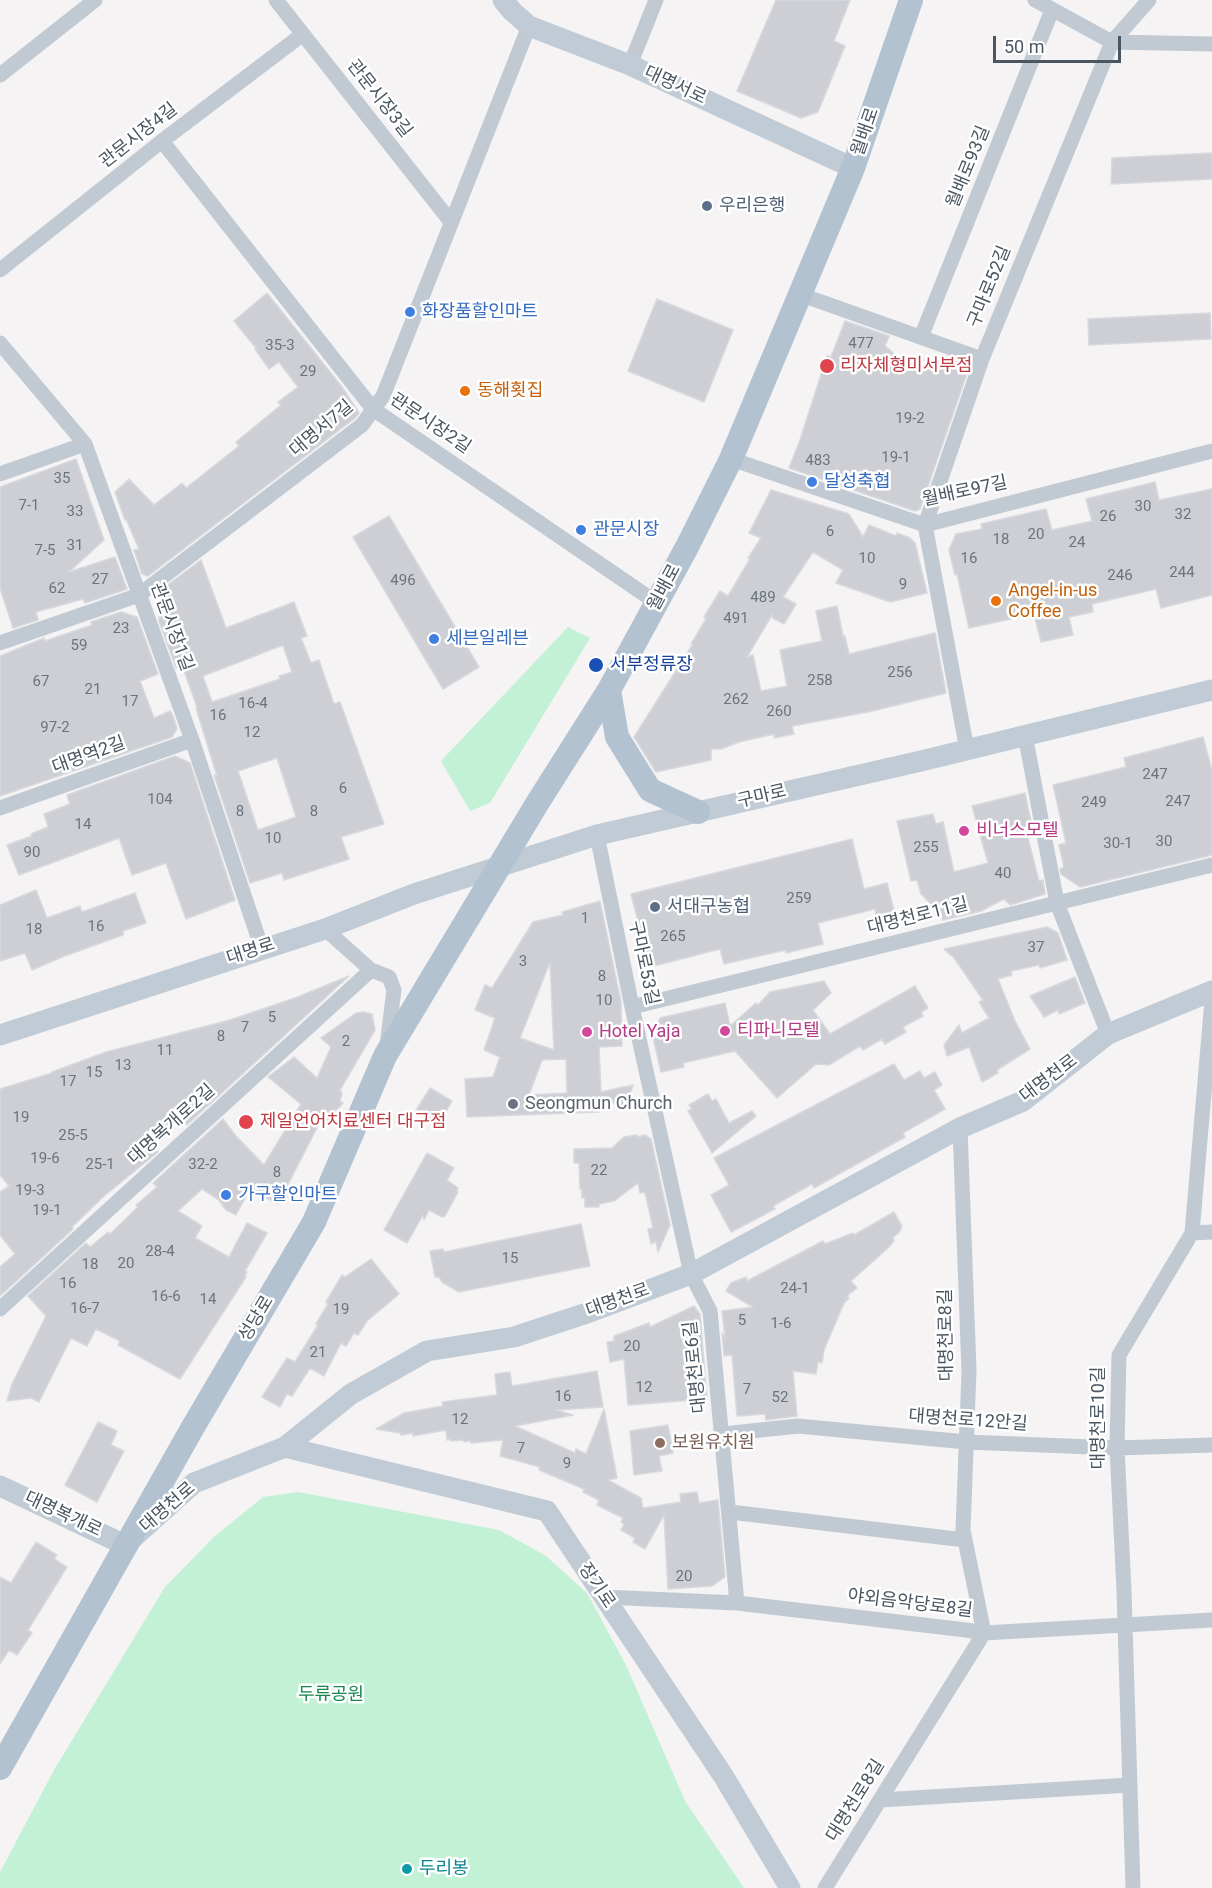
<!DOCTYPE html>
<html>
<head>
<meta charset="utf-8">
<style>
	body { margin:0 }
	#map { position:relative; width:1212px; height:1888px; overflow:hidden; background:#f5f3f3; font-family:Roboto,sans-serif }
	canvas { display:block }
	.scale { position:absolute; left:993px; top:36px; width:128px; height:27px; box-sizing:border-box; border:3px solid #4a5661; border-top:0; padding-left:8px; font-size:18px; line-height:21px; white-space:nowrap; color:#4a5661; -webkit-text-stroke:4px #fff; paint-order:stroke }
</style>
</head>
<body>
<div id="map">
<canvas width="1212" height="1888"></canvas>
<div class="scale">50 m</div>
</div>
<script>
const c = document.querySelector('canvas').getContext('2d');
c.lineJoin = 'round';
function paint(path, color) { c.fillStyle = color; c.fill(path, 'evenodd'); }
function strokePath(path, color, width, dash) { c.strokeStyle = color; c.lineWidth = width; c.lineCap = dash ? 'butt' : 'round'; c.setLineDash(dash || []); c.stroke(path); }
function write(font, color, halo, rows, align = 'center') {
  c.font = font + ' Roboto,"Noto Sans KR",sans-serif'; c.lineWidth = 5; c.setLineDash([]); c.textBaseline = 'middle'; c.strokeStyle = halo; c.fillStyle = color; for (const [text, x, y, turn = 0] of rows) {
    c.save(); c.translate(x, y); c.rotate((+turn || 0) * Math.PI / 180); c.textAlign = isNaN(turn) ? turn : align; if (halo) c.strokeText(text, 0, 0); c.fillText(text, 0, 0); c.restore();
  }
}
paint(new Path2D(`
	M568 627 590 638 490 803 470 811 441 761Z
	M298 1492 499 1530 546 1556 587 1593 626 1665 685 1801 744 1888H0V1872L54 1770 165 1587 214 1537 263 1497Z`), '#c3f1d5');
const building = new Path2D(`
	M776 0H850L834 41 845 46 818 112 801 118 737 91Z
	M1212 153V179L1111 184 1112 158Z
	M267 293 342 387 359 413 355 418 148 576 142 574 134 550 139 549 126 519 125 520 115 492 129 479 154 505 182 483 186 488 239 446 236 442 281 405 278 402 298 387 279 362 269 369 255 349 256 348 234 321Z
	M657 299 733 330 704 402 628 371Z
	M1210 313 1211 339 1089 345 1088 319Z
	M845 321 889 336 885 346 904 362 923 370 926 364 940 370 945 356 970 365 920 509 915 511 789 468 800 440 827 356 831 357Z
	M76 459 104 540 69 572 115 557 127 589 85 603 83 599 36 612 38 620 13 628 0 588V487Z
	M1155 482 1159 500 1212 489V595L1161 608 1156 589 1092 604 1093 612 1069 617 1073 635 1041 642 1034 614 969 628 957 574 955 575 949 550 956 534 982 529 981 524 1046 509 1052 530 1092 521 1086 499Z
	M771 490 849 514 863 537 869 525 896 536 897 533 910 538 915 543 927 593 890 602 836 583 843 570 813 552 783 597 796 604 784 624 773 618 772 615 747 657 753 655 761 691 787 686 780 650 822 641 816 611 837 606 843 636H845L849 654 935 633 946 693 868 712 792 726 794 734 774 738V734L739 742 721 749H711V760L656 772 634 737 693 644H691L706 619 704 617 720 591 728 596 750 559 748 558 761 538 749 533Z
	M389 516 479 667 443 689 353 537Z
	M201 560 226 628 294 602 307 636 301 638 311 663 319 660 334 704 340 702 384 824 341 837 349 859 284 880 282 873 250 883 214 775 217 776 196 708 197 707 182 665 176 668 159 621V606L169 584ZM283 645 292 672 279 676 280 679 212 702 203 676ZM277 758 296 817 258 830 238 771Z
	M121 612 137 617 158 674 140 681 154 718 170 711 173 716 177 729 172 737 0 796V656L44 638 45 641 92 625 91 622Z
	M1203 737 1212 770V855L1080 887 1061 874 1060 869 1064 867 1059 845 1066 843 1053 785 1126 767 1124 758Z
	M175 756 190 763 235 900 186 919 166 863 132 875 119 838 19 875 7 845 32 836 31 834 48 827 44 814 70 804 67 795Z
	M1025 793 1034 836 1028 838 1039 881 1043 880 1045 894 1010 905 1004 899 981 911 943 920 936 909 921 894 917 880 911 881 897 821 933 814 936 824 943 822 954 872 988 863 972 806Z
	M852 839 864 889 887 883 894 911 876 915 875 909 818 923 823 944 786 953V950L724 964 720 949 650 967 631 894Z
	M36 890 47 918 80 906 82 912 135 893 146 923 123 931V935L62 957 32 970 25 953 0 961V905Z
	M600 901 621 1002 622 1046 599 1047 601 1092 633 1085 626 1107 599 1099V1112L467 1117 465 1079 493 1077 500 1057 484 1050 495 1018 475 1010 485 985 492 988 533 922 563 915 562 912ZM550 962 554 1050 520 1038ZM566 1059 567 1093 529 1095 542 1060Z
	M1047 927 1058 933 1067 960 1040 968 1039 965 1011 971 1012 975 998 979 1015 1021 1030 1049 997 1070 998 1073 982 1082 969 1047 947 1056 944 1045 959 1025 962 1033 989 1018 979 1002 983 1000 954 958 944 949Z
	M349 976 187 1125 180 1116 150 1143 158 1152 104 1196 72 1227 73 1229 0 1296V1267L15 1254 0 1235V1192L9 1186 0 1175V1089L52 1073V1072L106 1052 230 1020 295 998Z
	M1075 977 1085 1003 1059 1014 1058 1010 1044 1017 1030 996Z
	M824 981 831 993 813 1010 830 1034 915 986 928 1008 921 1012 923 1016 903 1027 906 1032 885 1044 882 1039 863 1050 860 1046 829 1065 816 1064 777 1098 735 1051 683 1063 684 1067 661 1072 652 1033 660 1018 725 1003 730 1026 756 1003 758 1005 770 992Z
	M364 1012 372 1014 375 1030 340 1090 342 1094 340 1101 343 1103 326 1122 322 1118 278 1204 250 1189 236 1215 226 1210 219 1200 202 1189 178 1211 202 1226 195 1238 229 1257 247 1223 267 1233 245 1271 247 1272 245 1276 246 1277 180 1379 118 1345 120 1341 96 1329 87 1346 71 1338 39 1402 31 1398 7 1401 12 1384 46 1316 28 1296 86 1243 90 1247 108 1232 110 1234 138 1207 136 1205 157 1187 153 1183 223 1119 236 1136 264 1165 301 1104 268 1077 294 1057 317 1078 331 1047 321 1038 356 1013Z
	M894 1064 904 1080 920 1071 924 1078 935 1072 942 1085 934 1090 945 1109 903 1133 905 1137 814 1188 812 1184 773 1206 775 1209 731 1232 711 1195 729 1185 714 1158Z
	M430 1088 452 1101 439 1124 436 1122 435 1124 415 1112Z
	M708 1094 712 1101 716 1099 729 1123 752 1111 756 1116 712 1153 688 1111 692 1109 689 1105Z
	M637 1135 638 1137 645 1135 651 1139 670 1225 658 1252 656 1241 651 1244 648 1229 653 1228 645 1192 640 1193 638 1183 614 1201 599 1204V1207H585V1197L582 1198V1189H580L579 1163H574V1149L612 1148 624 1137Z
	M427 1153 454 1168 447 1180 458 1188 457 1191 458 1192 445 1216 442 1217 429 1210 424 1220 423 1215 407 1243 384 1230Z
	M894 1212 902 1226 899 1233 893 1237 894 1241 888 1248 851 1281 857 1288 847 1296 849 1298 844 1303 824 1350 822 1363 818 1362 816 1374 793 1371 797 1416 766 1420 765 1414 737 1416 732 1355 724 1356 722 1333 725 1337 722 1311 753 1307 726 1291 731 1283 746 1277 747 1281 823 1241 825 1244 853 1233 854 1235Z
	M581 1224 590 1266 459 1292 442 1282 439 1277H435L430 1251 443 1249 444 1252Z
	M371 1259 399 1294 367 1321 358 1335 354 1333 346 1346 341 1343 324 1376 310 1368 292 1396 287 1394 280 1407 262 1397 287 1358 295 1362 318 1325 316 1324 328 1304 326 1302 342 1275 345 1277Z
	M694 1306 700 1314 707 1399 628 1405 624 1359 610 1362 607 1342 614 1341V1336L649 1323 650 1327Z
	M597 1371 603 1407 556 1410 573 1415 515 1426 575 1453 576 1449 586 1454 604 1409 617 1478 608 1480 641 1498 643 1508 681 1502 680 1494 697 1492 699 1503 718 1500 725 1577 712 1586 668 1589 664 1515 645 1549 633 1542 635 1538 621 1530 624 1524 621 1522 623 1518 597 1505 599 1500 583 1492 584 1489 539 1470 540 1467 500 1456 503 1440 471 1443 470 1441 464 1442 463 1440 451 1441 450 1439 447 1440 446 1430 413 1436V1433L401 1435 400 1433 376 1429 404 1413 443 1406 442 1402 497 1395 495 1374 510 1372 512 1386Z
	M98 1422 117 1431 111 1445 124 1451 97 1502 65 1485Z
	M668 1425 673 1453 659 1456 662 1471 634 1475 630 1431Z
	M36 1542 57 1555 54 1559 67 1567 28 1630 32 1633 17 1655 9 1650 0 1664V1577L11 1583Z`);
paint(building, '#cdcfd5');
strokePath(building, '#d7d9de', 1.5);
strokePath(new Path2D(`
	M276 0 451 222
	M1035 0 1112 42 1212 44
	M630 65 656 0
	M0 75 95 0
	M162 141 373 409 657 603
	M0 270 162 141 303 34
	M799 294 982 359
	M921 337 1052 10
	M0 343 85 444 192 740 262 949
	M731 459 925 525 1212 451
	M0 474 85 444
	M0 643 139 595 362 425 383 396 529 26
	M1025 735 1057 903 1108 1034
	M967 750 925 525 982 359 1112 42 1149 0
	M0 808 192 740
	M597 835 632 1007 691 1274 710 1311 737 1603
	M325 929 371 970 389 977 394 990 387 1045
	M632 1007 1212 865
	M1192 1233 1212 1232
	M0 1309 371 970
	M723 1434 798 1426 966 1442 1117 1448 1212 1445
	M730 1512 965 1540
	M604 1597 737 1603 966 1630 984 1633 1212 1620
	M880 1800 1130 1785
	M825 1888 984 1633 963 1530 969 1371 960 1128
	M1133 1888 1124 1590 1117 1448 1119 1355 1192 1233 1212 1000`), '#c1cad2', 15);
strokePath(new Path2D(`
	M503 0 512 11 529 26 630 65 853 168
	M0 1035 325 929 414 894 597 835 921 761 1212 690
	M285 1447 547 1511 724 1777 790 1888
	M0 1486 125 1545 194 1483 285 1447 351 1394 427 1351 514 1337 590 1312 691 1274 960 1128 1023 1101 1108 1034 1212 991`), '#c1cbd6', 21);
strokePath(new Path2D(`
	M609 690 617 737 650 790 698 812
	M0 1768 193 1427 314 1222 385 1056 538 802 609 690 687 547 731 459 853 168 911 0`), '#b3c2d1', 24);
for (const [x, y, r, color] of [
	[707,206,6,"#5c6f8a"],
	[410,312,6,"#3f7fe0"],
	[827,366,8,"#e0444e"],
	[465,391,6,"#e8710a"],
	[812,482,6,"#3f7fe0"],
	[581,530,6,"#3f7fe0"],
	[996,601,6,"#e8710a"],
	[434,639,6,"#3f7fe0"],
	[596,665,8,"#1a4fb4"],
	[964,831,6,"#d1479c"],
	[655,907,6,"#5c6f8a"],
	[725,1031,6,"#d1479c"],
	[587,1032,6,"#d1479c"],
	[513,1104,6,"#6b7280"],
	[246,1122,8,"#e0444e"],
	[226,1195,6,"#3f7fe0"],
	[660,1443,6,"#8d6e63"],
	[407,1869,6,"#0f9aa8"]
]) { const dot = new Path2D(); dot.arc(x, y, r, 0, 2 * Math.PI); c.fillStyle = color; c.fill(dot); strokePath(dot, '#fff', 2); }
write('15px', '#6b747e', null, [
	["477",861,344],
	["35-3",280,346],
	["29",308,372],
	["19-2",910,419],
	["19-1",896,458],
	["483",818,461],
	["35",62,479],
	["7-1",29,506],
	["30",1143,507],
	["33",75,512],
	["32",1183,515],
	["26",1108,517],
	["6",830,532],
	["20",1036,535],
	["18",1001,540],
	["24",1077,543],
	["31",75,546],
	["7-5",45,551],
	["10",867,559],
	["16",969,559],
	["244",1182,573],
	["246",1120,576],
	["27",100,580],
	["496",403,581],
	["9",903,585],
	["62",57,589],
	["489",763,598],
	["491",736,619],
	["23",121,629],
	["59",79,646],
	["256",900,673],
	["258",820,681],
	["67",41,682],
	["21",93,690],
	["262",736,700],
	["17",130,702],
	["16-4",253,704],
	["260",779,712],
	["16",218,716],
	["97-2",55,728],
	["12",252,733],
	["247",1155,775],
	["6",343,789],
	["104",160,800],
	["247",1178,802],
	["249",1094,803],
	["8",240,812],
	["8",314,812],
	["14",83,825],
	["10",273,839],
	["30",1164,842],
	["30-1",1118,844],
	["255",926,848],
	["90",32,853],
	["40",1003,874],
	["259",799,899],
	["1",585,919],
	["16",96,927],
	["18",34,930],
	["265",673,937],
	["37",1036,948],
	["3",523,962],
	["8",602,977],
	["10",604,1001],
	["5",272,1018],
	["7",245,1028],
	["8",221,1037],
	["2",346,1042],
	["11",165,1051],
	["13",123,1066],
	["15",94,1073],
	["17",68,1082],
	["19",21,1118],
	["25-5",73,1136],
	["19-6",45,1159],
	["25-1",100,1165],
	["32-2",203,1165],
	["22",599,1171],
	["8",277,1173],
	["19-3",30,1191],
	["19-1",47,1211],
	["28-4",160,1252],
	["15",510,1259],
	["20",126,1264],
	["18",90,1265],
	["16",68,1284],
	["24-1",795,1289],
	["16-6",166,1297],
	["14",208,1300],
	["16-7",85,1309],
	["19",341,1310],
	["5",742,1321],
	["1-6",781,1324],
	["20",632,1347],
	["21",318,1353],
	["12",644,1388],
	["7",747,1390],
	["16",563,1397],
	["52",780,1398],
	["12",460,1420],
	["7",521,1449],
	["9",567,1464],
	["20",684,1577]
]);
write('18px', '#4a5661', '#fff', [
	["대명서로",675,86,25],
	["관문시장3길",379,99,52],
	["월배로",866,132,-71],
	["관문시장4길",139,136,-38],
	["월배로93길",969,167,-68],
	["구마로52길",990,287,-68],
	["관문시장2길",430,424,34],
	["대명서7길",322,429,-40],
	["월배로97길",965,492,-12],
	["월배로",665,588,-62],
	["관문시장1길",171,627,70],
	["대명역2길",89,756,-20],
	["구마로",762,797,-13],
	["대명천로11길",918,917,-14],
	["대명로",251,952,-18],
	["구마로53길",643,963,78],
	["대명천로",1049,1079,-37],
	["대명복개로2길",172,1125,-42],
	["대명천로",618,1301,-20],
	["성당로",257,1319,-59],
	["대명천로8길",947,1335,-91],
	["대명천로6길",696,1367,-96],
	["대명천로10길",1099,1418,-90],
	["대명천로12안길",968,1421,4],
	["대명천로",168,1508,-41],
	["대명복개로",63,1515,25],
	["장기로",596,1586,56],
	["야외음악당로8길",910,1604,7],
	["대명천로8길",856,1801,-58]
]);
write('18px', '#4e5e75', '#fff', [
	["우리은행",719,206],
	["서대구농협",667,907]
], 'left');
write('18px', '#366cbe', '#fff', [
	["화장품할인마트",422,312],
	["달성축협",824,482],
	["관문시장",593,530],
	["세븐일레븐",446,639],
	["가구할인마트",238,1195]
], 'left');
write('18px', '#be3a42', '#fff', [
	["리자체형미서부점",840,366],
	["제일언어치료센터 대구점",260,1122]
], 'left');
write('18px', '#c56008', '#fff', [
	["동해횟집",477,391],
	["Angel-in-us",1008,591],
	["Coffee",1008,612]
], 'left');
write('18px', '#164399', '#fff', [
	["서부정류장",610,665]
], 'left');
write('18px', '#b23c85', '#fff', [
	["비너스모텔",976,831],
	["티파니모텔",737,1031],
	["Hotel Yaja",599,1032]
], 'left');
write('18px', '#5b616d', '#fff', [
	["Seongmun Church",525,1104]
], 'left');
write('18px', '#785e54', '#fff', [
	["보원유치원",672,1443]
], 'left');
write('18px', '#17864f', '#fff', [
	["두류공원",331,1695]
]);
write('18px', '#0d838f', '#fff', [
	["두리봉",419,1869]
], 'left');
</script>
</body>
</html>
